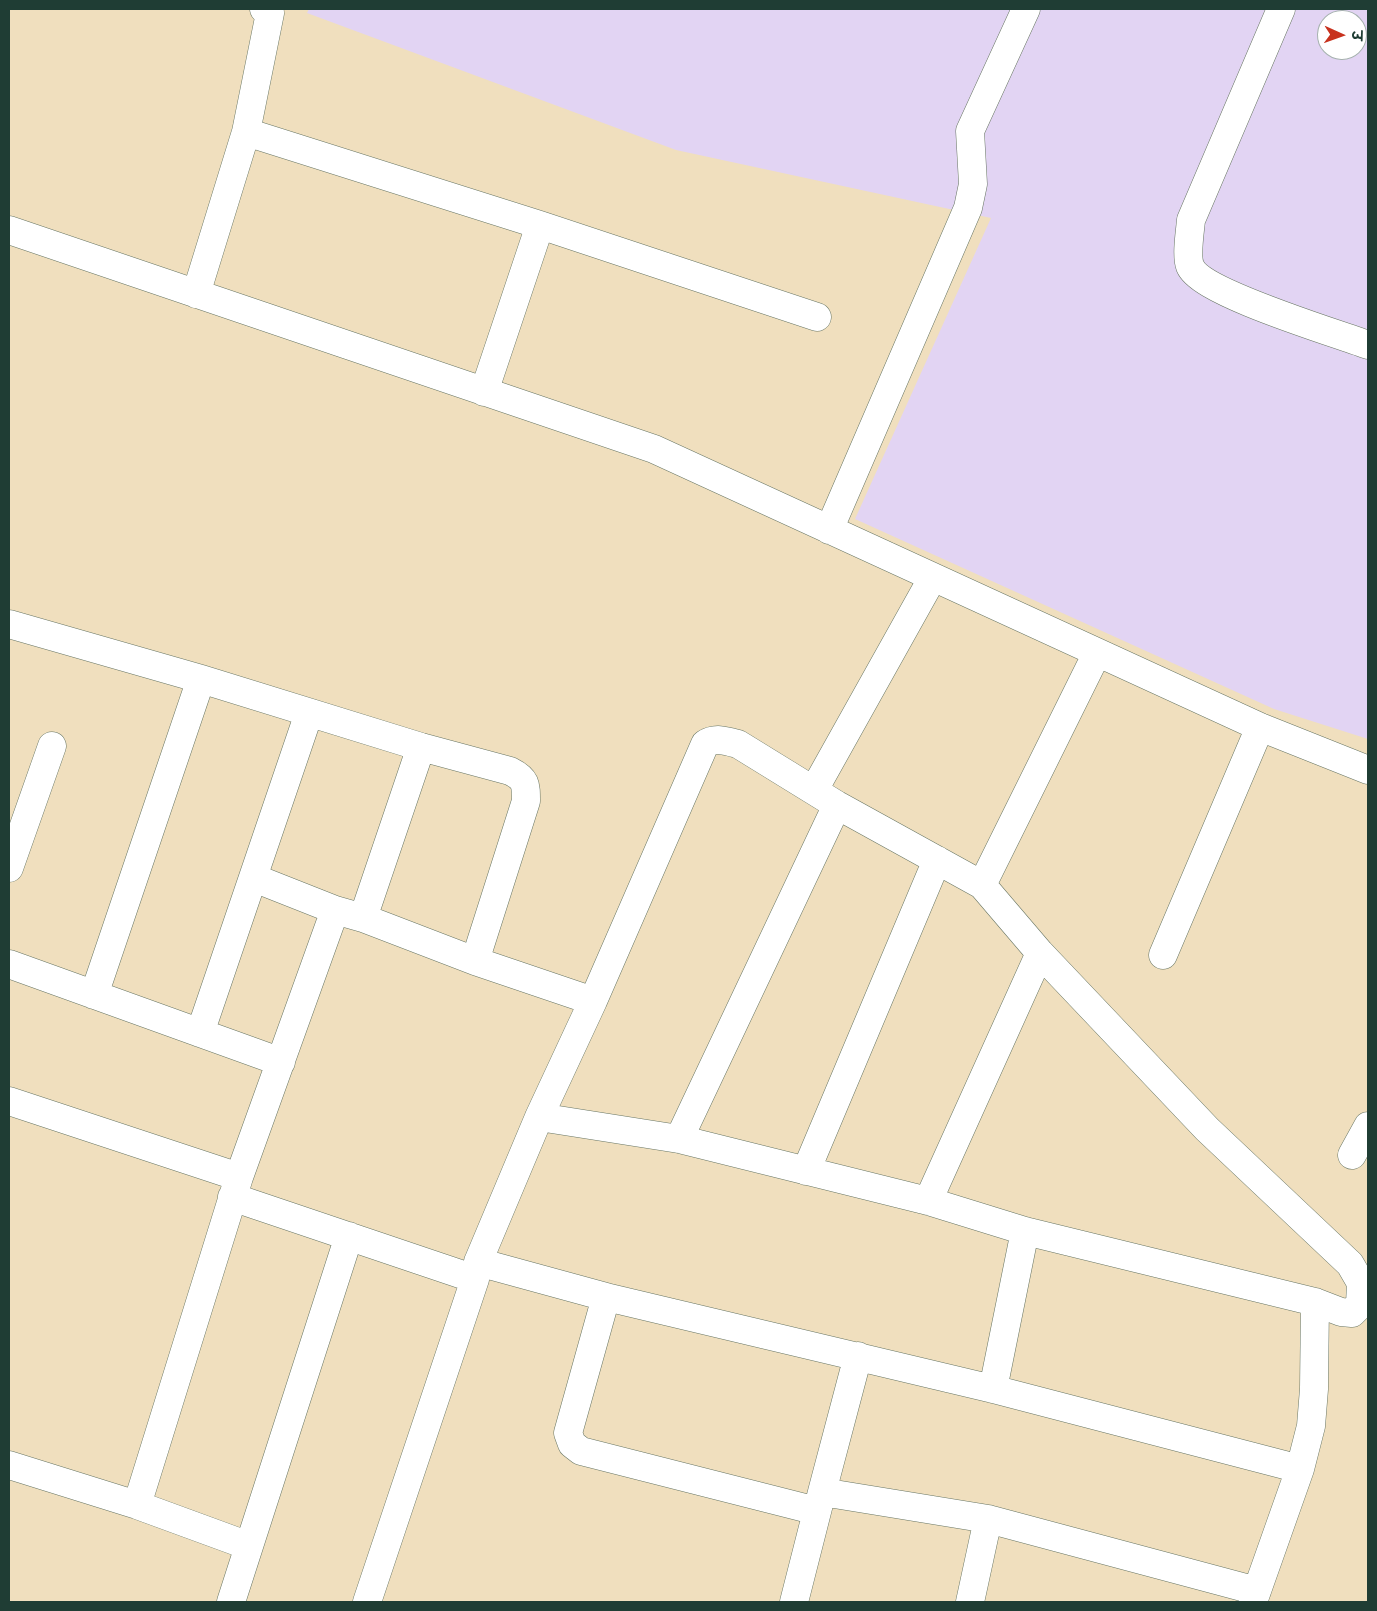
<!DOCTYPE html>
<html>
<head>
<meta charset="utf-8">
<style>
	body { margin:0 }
	#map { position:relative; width:1377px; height:1611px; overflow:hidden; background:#f0dfbe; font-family:"Architects Daughter","Playpen Sans Deva",sans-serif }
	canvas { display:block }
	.frame { position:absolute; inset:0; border:10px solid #1f3d34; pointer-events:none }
	.north { position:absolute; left:1317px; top:10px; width:50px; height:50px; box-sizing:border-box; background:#fff; border:1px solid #a5b1ae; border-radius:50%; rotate:92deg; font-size:14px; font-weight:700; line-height:20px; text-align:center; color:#1f3d34 }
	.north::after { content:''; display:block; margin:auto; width:18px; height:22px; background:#c8321e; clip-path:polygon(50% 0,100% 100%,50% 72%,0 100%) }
</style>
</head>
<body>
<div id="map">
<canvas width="1377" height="1611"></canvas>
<div class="frame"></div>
<div class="north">उ</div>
</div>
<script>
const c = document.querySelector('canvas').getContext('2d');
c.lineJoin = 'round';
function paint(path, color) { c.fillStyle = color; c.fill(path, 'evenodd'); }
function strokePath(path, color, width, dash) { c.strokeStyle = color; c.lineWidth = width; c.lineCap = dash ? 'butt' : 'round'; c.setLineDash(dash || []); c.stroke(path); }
paint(new Path2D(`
	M309 9H1368V739L1274 709 855 519 991 218 676 150 307 13ZM1327 20H1357V50H1327Z`), '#e2d4f3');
const minor = new Path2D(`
	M1281 9 1191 220C1190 232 1186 255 1190 266 1201 293 1336 333 1368 345
	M246 132 540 225 817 317
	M9 230 654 449 1260 727 1368 770
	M196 294 246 132 270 13 264 9
	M484 392 540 225
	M829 530 968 208 973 184 970 131 1026 9
	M9 624 201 679 421 747 510 771C526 779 526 784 526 801L475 961
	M814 790 933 577
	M9 868 52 746
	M254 878 335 910 363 918 475 961 593 1001
	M982 885 1097 653
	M363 918 421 747
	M1163 955 1260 727
	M9 964 281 1062
	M94 995 201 679
	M200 1033 309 713
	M9 1101 239 1177
	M679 1139 837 805
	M1352 1155 1368 1126
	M806 1171 937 860
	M232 1197 475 1279
	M928 1201 1040 953
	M478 1262 606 1297 993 1389 1300 1469
	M606 1297 568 1433 572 1444 581 1451 817 1511
	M993 1389 1025 1231
	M9 1465 137 1505 249 1546
	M822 1492 988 1519 1257 1591
	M137 1505 239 1177 335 910
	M231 1602 349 1236
	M367 1602 475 1279 478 1262 539 1117 593 1001 705 744C715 737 727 741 738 744L837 805 982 885 1040 953 1207 1129 1350 1264 1361 1283 1360 1305 1352 1313 1341 1312 1315 1302 1025 1231 928 1201 679 1139 539 1117
	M794 1602 822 1492 858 1356
	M970 1602 988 1519
	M1253 1602 1300 1469 1311 1426 1314 1389 1315 1302`);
strokePath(minor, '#687664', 29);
strokePath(minor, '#fff', 28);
</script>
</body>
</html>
